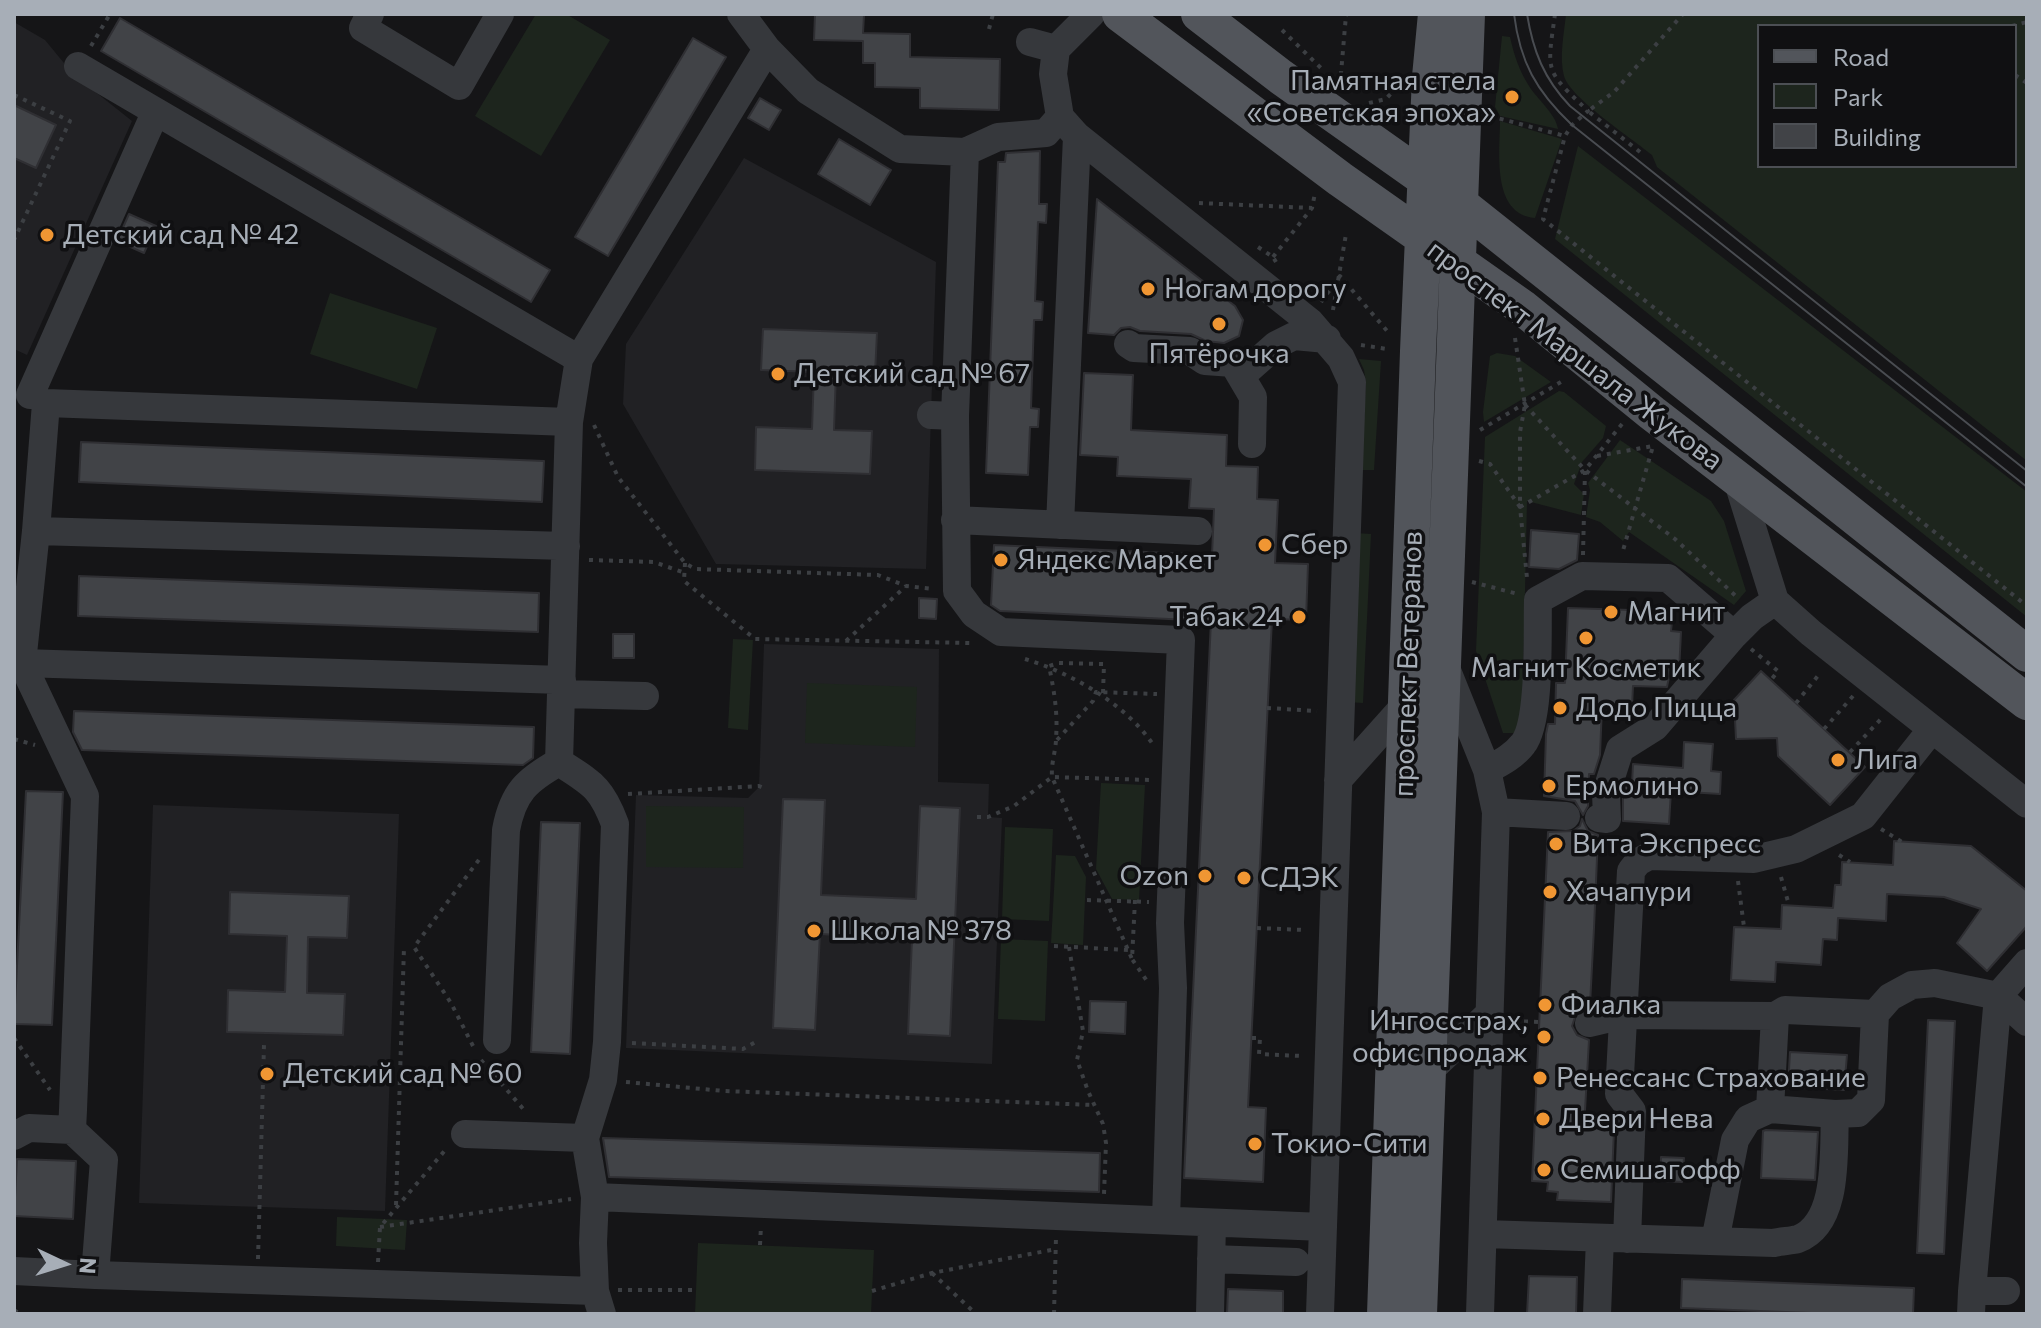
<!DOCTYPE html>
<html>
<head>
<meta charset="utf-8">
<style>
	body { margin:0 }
	#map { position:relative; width:2041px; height:1328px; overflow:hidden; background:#151517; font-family:Commissioner,sans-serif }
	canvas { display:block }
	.frame { position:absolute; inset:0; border:16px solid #a7aeb7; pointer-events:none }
	.legend { position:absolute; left:1757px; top:24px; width:260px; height:144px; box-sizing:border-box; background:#101012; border:2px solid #4c4f54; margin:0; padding:10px 14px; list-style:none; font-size:24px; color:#a7aeb7 }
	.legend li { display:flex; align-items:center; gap:16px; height:40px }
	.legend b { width:40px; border:2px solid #4c4f54 }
	.north { position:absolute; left:24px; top:1224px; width:80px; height:80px; -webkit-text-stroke:6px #101012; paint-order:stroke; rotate:94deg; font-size:22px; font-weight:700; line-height:32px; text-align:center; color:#a7aeb7 }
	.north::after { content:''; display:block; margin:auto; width:28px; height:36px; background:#a7aeb7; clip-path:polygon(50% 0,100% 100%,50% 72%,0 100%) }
</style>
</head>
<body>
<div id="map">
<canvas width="2041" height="1328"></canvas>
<div class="frame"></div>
<ul class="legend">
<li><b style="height:10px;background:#52555b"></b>Road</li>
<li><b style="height:22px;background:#1d251d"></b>Park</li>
<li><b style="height:22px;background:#414347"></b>Building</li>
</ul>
<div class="north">N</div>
</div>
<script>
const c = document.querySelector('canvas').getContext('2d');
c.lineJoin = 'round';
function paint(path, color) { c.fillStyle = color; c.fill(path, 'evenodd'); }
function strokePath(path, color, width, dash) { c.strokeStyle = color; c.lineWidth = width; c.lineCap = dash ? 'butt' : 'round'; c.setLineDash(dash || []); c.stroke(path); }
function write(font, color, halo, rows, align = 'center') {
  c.font = font + ' Commissioner,sans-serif'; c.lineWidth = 7; c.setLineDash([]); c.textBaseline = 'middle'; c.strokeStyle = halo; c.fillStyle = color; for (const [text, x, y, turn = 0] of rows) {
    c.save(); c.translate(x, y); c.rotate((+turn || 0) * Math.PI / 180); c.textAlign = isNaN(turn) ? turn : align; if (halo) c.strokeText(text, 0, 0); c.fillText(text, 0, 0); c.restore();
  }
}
paint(new Path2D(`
	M14 22 45 40 73 74 132 121 27 355 14 349Z
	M744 158 936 262 926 569 716 564 623 404 626 344Z
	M764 644 939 649 938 782 989 784 988 817 1002 818 992 1064 626 1048 636 795 748 798 759 787Z
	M153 805 399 814 385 1211 139 1203Z`), '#212124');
paint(new Path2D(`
	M536 14H566L610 40 541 156 475 116Z
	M1566 14H2027V461L1657 167 1652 155C1633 139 1570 98 1564 76 1559 57 1564 34 1566 14ZM1759 26H2015V166H1759Z
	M1502 36 1510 37C1514 55 1519 70 1529 86 1537 99 1556 114 1558 129L1500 116 1495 107Z
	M1500 121 1562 139 1535 218C1491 214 1500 151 1500 121Z
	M1578 146 2027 492V617L1555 239Z
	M330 293 437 328 417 389 310 354Z
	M1497 353 1515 356 1551 382 1484 422 1483 412 1490 356Z
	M1359 359 1381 361 1374 470H1361L1366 383 1364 370Z
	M1559 391 1564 392 1606 426 1603 438 1582 462 1574 484 1584 494 1581 515 1527 501 1522 725 1517 733H1503L1476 651 1485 437Z
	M1620 440 1711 501 1724 521 1746 591 1734 605 1629 532 1623 541 1600 522 1586 517 1590 490 1588 483Z
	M1355 533 1371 534 1363 703 1347 702Z
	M733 639 753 640 748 730 728 728Z
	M807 683 917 687 915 747 805 743Z
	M1101 783 1145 785 1139 900 1112 899 1096 869Z
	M646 806 744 807 743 868 646 867Z
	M1005 827 1053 829 1049 921 1002 919Z
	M1056 855 1075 856 1086 877 1083 945 1051 943Z
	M1001 939 1048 941 1045 1021 998 1019Z
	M337 1217 407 1220 405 1250 336 1246Z
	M698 1243 874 1250 871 1314H695Z`), '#1d251d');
const building = new Path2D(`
	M815 14 864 15 863 33 910 34V57L1000 59 999 110 920 108V88L875 87V63H863V41L814 40Z
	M120 18 550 270 531 302 101 51Z
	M693 38 726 57 608 256 575 237Z
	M760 98 781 110 769 130 748 118Z
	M14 105 56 125 36 168 14 158Z
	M839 139 891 170 870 205 818 174Z
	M1040 151 1039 204H1047L1046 223 1038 222 1035 301 1043 302 1042 320H1034L1031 408 1039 409 1038 427H1030L1028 475 986 473 998 162H1005L1006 153Z
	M1097 199 1235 306 1243 320 1239 336 1224 343 1206 341 1191 334 1140 331 1130 327 1121 328 1114 335 1088 333Z
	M129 214 156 226 144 253 117 241Z
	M763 329 877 333 875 374 836 372 834 430 872 431 870 474 755 470 756 427 812 429 814 372 761 370Z
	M1084 373 1133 375 1131 430 1227 435 1226 466 1258 467 1257 499 1278 500 1275 563 1308 564 1306 620 1272 619 1248 1107 1266 1108 1263 1182 1184 1178 1211 621 1000 611 991 605 994 545 1212 555 1214 509 1189 508 1191 479 1117 476 1118 457 1080 455Z
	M81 442 544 461 542 502 79 482Z
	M1531 530 1579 534 1577 560 1559 569 1529 567Z
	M79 576 539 593 538 632 78 616Z
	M919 598 937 599 936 619 919 618Z
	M1568 608 1662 611V621L1672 622 1671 631 1681 632 1679 672H1670L1667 687 1633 686 1632 707 1602 706 1600 755 1594 774H1589L1588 806 1583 815 1575 801 1544 796 1546 734 1548 724H1555L1556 683H1565Z
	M613 634H634V658H613Z
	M1761 671 1865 767 1830 805 1778 756 1777 738 1736 739 1734 700Z
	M74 711 534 727 533 758 523 765 82 750 73 732Z
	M1684 742 1713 744 1711 771 1721 772 1720 794 1671 791 1669 824 1623 821V795L1626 785H1632L1633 764 1683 768Z
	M26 791 63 792 52 1025 14 1024Z
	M783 799 825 800 821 895 916 899 920 806 960 808 950 1036 908 1034 912 939 820 934 815 1030 773 1028Z
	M1582 819 1588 831 1598 835 1594 928 1590 1005 1577 1011 1572 1026 1577 1035 1589 1040 1584 1128 1614 1129 1611 1202 1557 1200 1558 1192 1547 1191 1548 1182 1532 1181 1548 832 1573 831 1580 826Z
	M541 822 580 823 570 1054 531 1052Z
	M1894 841 1971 846 2027 891V926L1987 971 1957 943 1981 909 1944 897 1887 894 1886 921 1838 918 1837 940 1823 939 1821 965 1776 962 1775 982 1731 980 1734 927 1781 929 1782 905 1833 908 1835 885H1841L1842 862 1893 865Z
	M230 892 349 896 347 938 308 937 307 993 345 994 343 1035 227 1032 228 990 285 992 287 936 229 934Z
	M1090 1001 1126 1002 1125 1034 1089 1032Z
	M1928 1020 1955 1021 1944 1254 1917 1253Z
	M1790 1052 1847 1055 1844 1090 1788 1087Z
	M1766 1130 1818 1132 1815 1180 1761 1178 1763 1131Z
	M603 1138 1100 1153 1099 1192 609 1177Z
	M1661 1157 1684 1158 1682 1182 1660 1181Z
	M17 1159 76 1161 73 1219 14 1216Z
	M1529 1276 1577 1277 1576 1314H1527Z
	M1682 1279 1914 1288 1913 1314H1837L1681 1308Z
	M1228 1289 1283 1291V1314H1227Z`);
paint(building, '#414347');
strokePath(building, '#2f2f33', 2);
strokePath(new Path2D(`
	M1555 14C1547 73 1544 69 1588 111L1572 125 1565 136 1543 219 2027 606
	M2012 26 2027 22
	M989 29 993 14
	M1282 30 1324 71
	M91 46 110 14
	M2015 75 2027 83
	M1340 85 1346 15 1348 14
	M14 95 70 121 14 240
	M1369 103 1386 99 1400 83
	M1490 116 1565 136
	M1640 152 1588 111 1614 92 1683 14
	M1199 203 1312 208
	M1258 247 1273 257 1276 262
	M1273 257 1312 208 1315 193
	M1321 302 1340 276 1388 332
	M1333 310 1346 234
	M1515 338 1525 405 1520 432V507L1585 470
	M1361 345 1387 349
	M1525 405 1585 470 1675 539 1739 599
	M594 425 618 477 685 563 695 569 878 575 906 586 934 589
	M1480 430 1566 379
	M1597 456 1653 446 1622 554
	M1479 461 1490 464 1520 507 1527 578
	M1583 555 1585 470 1622 424
	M589 560 654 562 685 573
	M685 563 684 581 755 639 972 643
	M1472 582 1518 594
	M846 641 906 586
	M1751 649 1778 671 1771 680
	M1025 659C1071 673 1124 703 1152 743
	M1103 693 1104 664 1059 663 1049 666C1054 690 1058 713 1056 738 1056 751 1051 762 1052 777L1132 959
	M1796 703 1821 672
	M1267 708 1317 711
	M1824 729 1853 696
	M14 739 35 745
	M1057 740 1093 701 1096 692 1157 694
	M1850 752 1881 719
	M628 794 759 786 766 789
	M977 817H988L1014 806 1052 777 1151 780
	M1881 829 1902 842
	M1839 855 1850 862
	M1781 877 1789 905
	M1738 881 1744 927
	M1087 900 1149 902
	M1135 900 1132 959 1147 981
	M1257 928 1306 930
	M1054 946 1128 950
	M1069 947 1083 1031 1077 1060 1088 1091 1103 1124 1106 1143 1104 1194
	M1514 1021 1539 1022
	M14 1038 50 1090
	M1252 1038H1260L1259 1054 1302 1056
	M632 1043 743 1049 759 1040
	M473 1046 451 1003 414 947 481 857
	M481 1060 525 1111
	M626 1082 724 1091 1094 1105
	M396 1205 404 947
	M380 1227 571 1199
	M760 1245 761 1226
	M258 1259 264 1045
	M378 1262 380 1227 447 1148
	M932 1273 976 1314
	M618 1290H696
	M872 1291 932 1273 1056 1249
	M14 1310 20 1314
	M1054 1314 1056 1237`), '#3c3f43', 4, [4, 6]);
strokePath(new Path2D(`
	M370 14 363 28 459 86 500 14
	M741 14 767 49 808 91 900 149 965 152 998 137 1046 133 1060 117
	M1091 14 1056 49 1053 74 1060 117 1077 136 1310 322 1341 358 1352 382 1320 1314
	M1030 42 1056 49
	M767 49 579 359 569 422 559 762C591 783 601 786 615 824L607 1042 603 1080 585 1138 595 1197 1323 1227
	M78 66 579 359
	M965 152 955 416 957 591 974 614 1001 632 1181 640 1170 923 1173 988 1166 1220
	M1128 344 1134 348 1190 351 1205 361 1233 363 1253 397 1252 444
	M1241 376 1276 345 1294 336 1327 339
	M30 395 155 113
	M931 415 955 416
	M1737 479 1775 601 1811 633 2027 804
	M955 520 1198 531
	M1060 525 1077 136
	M36 531 566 546
	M22 663 562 680
	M1446 668 1487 770 1496 812 1480 1314
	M562 694 645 696
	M1487 770C1500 763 1514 756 1523 744 1541 722 1537 631 1538 600L1582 576 1668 578 1734 635
	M1338 780 1406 704
	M1496 812 1566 816
	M1599 818 1607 819 1606 793 1620 749 1655 727 1734 635 1752 617 1775 601
	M1589 1023 1623 1015 1775 1016
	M497 1040 506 830C513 792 527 780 559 762
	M1429 1071 1488 1015
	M1835 1114 1770 1109 1775 1016 1785 1010 1875 1014
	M72 1130 104 1160 95 1275 595 1291 602 1314
	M465 1134 585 1138
	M14 1136 29 1128 72 1130 73 1110 85 796 22 663 36 531 46 403 569 422
	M1483 1234 1774 1243C1781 1241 1791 1241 1798 1239 1840 1223 1833 1150 1835 1114L1858 1113 1871 1100 1875 1014 1890 997 1912 985 1935 983 1998 996 2027 1022
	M1627 1239 1632 1111 1619 1094 1631 871 1638 862 1649 856 1754 859 1796 849 1863 816 1932 729
	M1715 1241 1735 1140 1748 1119 1770 1109
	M1211 1259 1296 1262
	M14 1271 95 1275
	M595 1291 593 1243 595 1197
	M1972 1291 1998 996 2027 963
	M1210 1314 1212 1223
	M1597 1314 1600 1238
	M1971 1314 1972 1291H2006`), '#36383c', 28);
strokePath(new Path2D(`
	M1120 14 1340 179 1523 308 1652 413 2027 702
	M1199 14 1281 77 1459 203 2027 654
	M1385 1314 1418 351 1430 77 1436 14
	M1419 1314 1467 14`), '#52555b', 36);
strokePath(new Path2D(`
	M1514 14C1520 62 1536 91 1572 125L2027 487
	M1527 14C1533 51 1544 79 1570 106L2027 471`), '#494c51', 2);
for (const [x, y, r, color] of [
	[1512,97,8,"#f09633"],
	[47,235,8,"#f09633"],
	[1148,289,8,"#f09633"],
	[1219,324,8,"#f09633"],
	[778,374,8,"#f09633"],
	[1265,545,8,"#f09633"],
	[1001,560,8,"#f09633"],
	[1611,612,8,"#f09633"],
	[1299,617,8,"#f09633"],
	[1586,638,8,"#f09633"],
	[1560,708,8,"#f09633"],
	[1838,760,8,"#f09633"],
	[1549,786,8,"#f09633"],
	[1556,844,8,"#f09633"],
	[1205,876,8,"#f09633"],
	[1244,878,8,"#f09633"],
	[1550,892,8,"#f09633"],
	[814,931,8,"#f09633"],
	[1545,1005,8,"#f09633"],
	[1544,1037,8,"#f09633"],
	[267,1074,8,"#f09633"],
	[1540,1078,8,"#f09633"],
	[1543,1119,8,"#f09633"],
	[1255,1144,8,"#f09633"],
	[1544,1170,8,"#f09633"]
]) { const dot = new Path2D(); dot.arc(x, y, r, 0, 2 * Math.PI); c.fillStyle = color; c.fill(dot); strokePath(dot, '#101012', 3); }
write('28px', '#a7aeb7', '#101012', [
	["Памятная стела",1496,81,"right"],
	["«Советская эпоха»",1496,113,"right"],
	["Детский сад № 42",63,235],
	["Ногам дорогу",1164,289],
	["Пятёрочка",1219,354,"center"],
	["Детский сад № 67",794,374],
	["Сбер",1281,545],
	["Яндекс Маркет",1017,560],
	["Магнит",1627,612],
	["Табак 24",1283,617,"right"],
	["Магнит Косметик",1586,668,"center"],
	["Додо Пицца",1576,708],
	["Лига",1854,760],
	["Ермолино",1565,786],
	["Вита Экспресс",1572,844],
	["Ozon",1189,876,"right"],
	["СДЭК",1260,878],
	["Хачапури",1566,892],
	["Школа № 378",830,931],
	["Фиалка",1561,1005],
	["Ингосстрах,",1528,1021,"right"],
	["офис продаж",1528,1053,"right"],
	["Детский сад № 60",283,1074],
	["Ренессанс Страхование",1556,1078],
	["Двери Нева",1559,1119],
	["Токио-Сити",1271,1144],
	["Семишагофф",1560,1170]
], 'left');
write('28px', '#a7aeb7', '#101012', [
	["проспект Маршала Жукова",1575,355,37],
	["проспект Ветеранов",1408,664,-88]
]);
</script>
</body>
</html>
